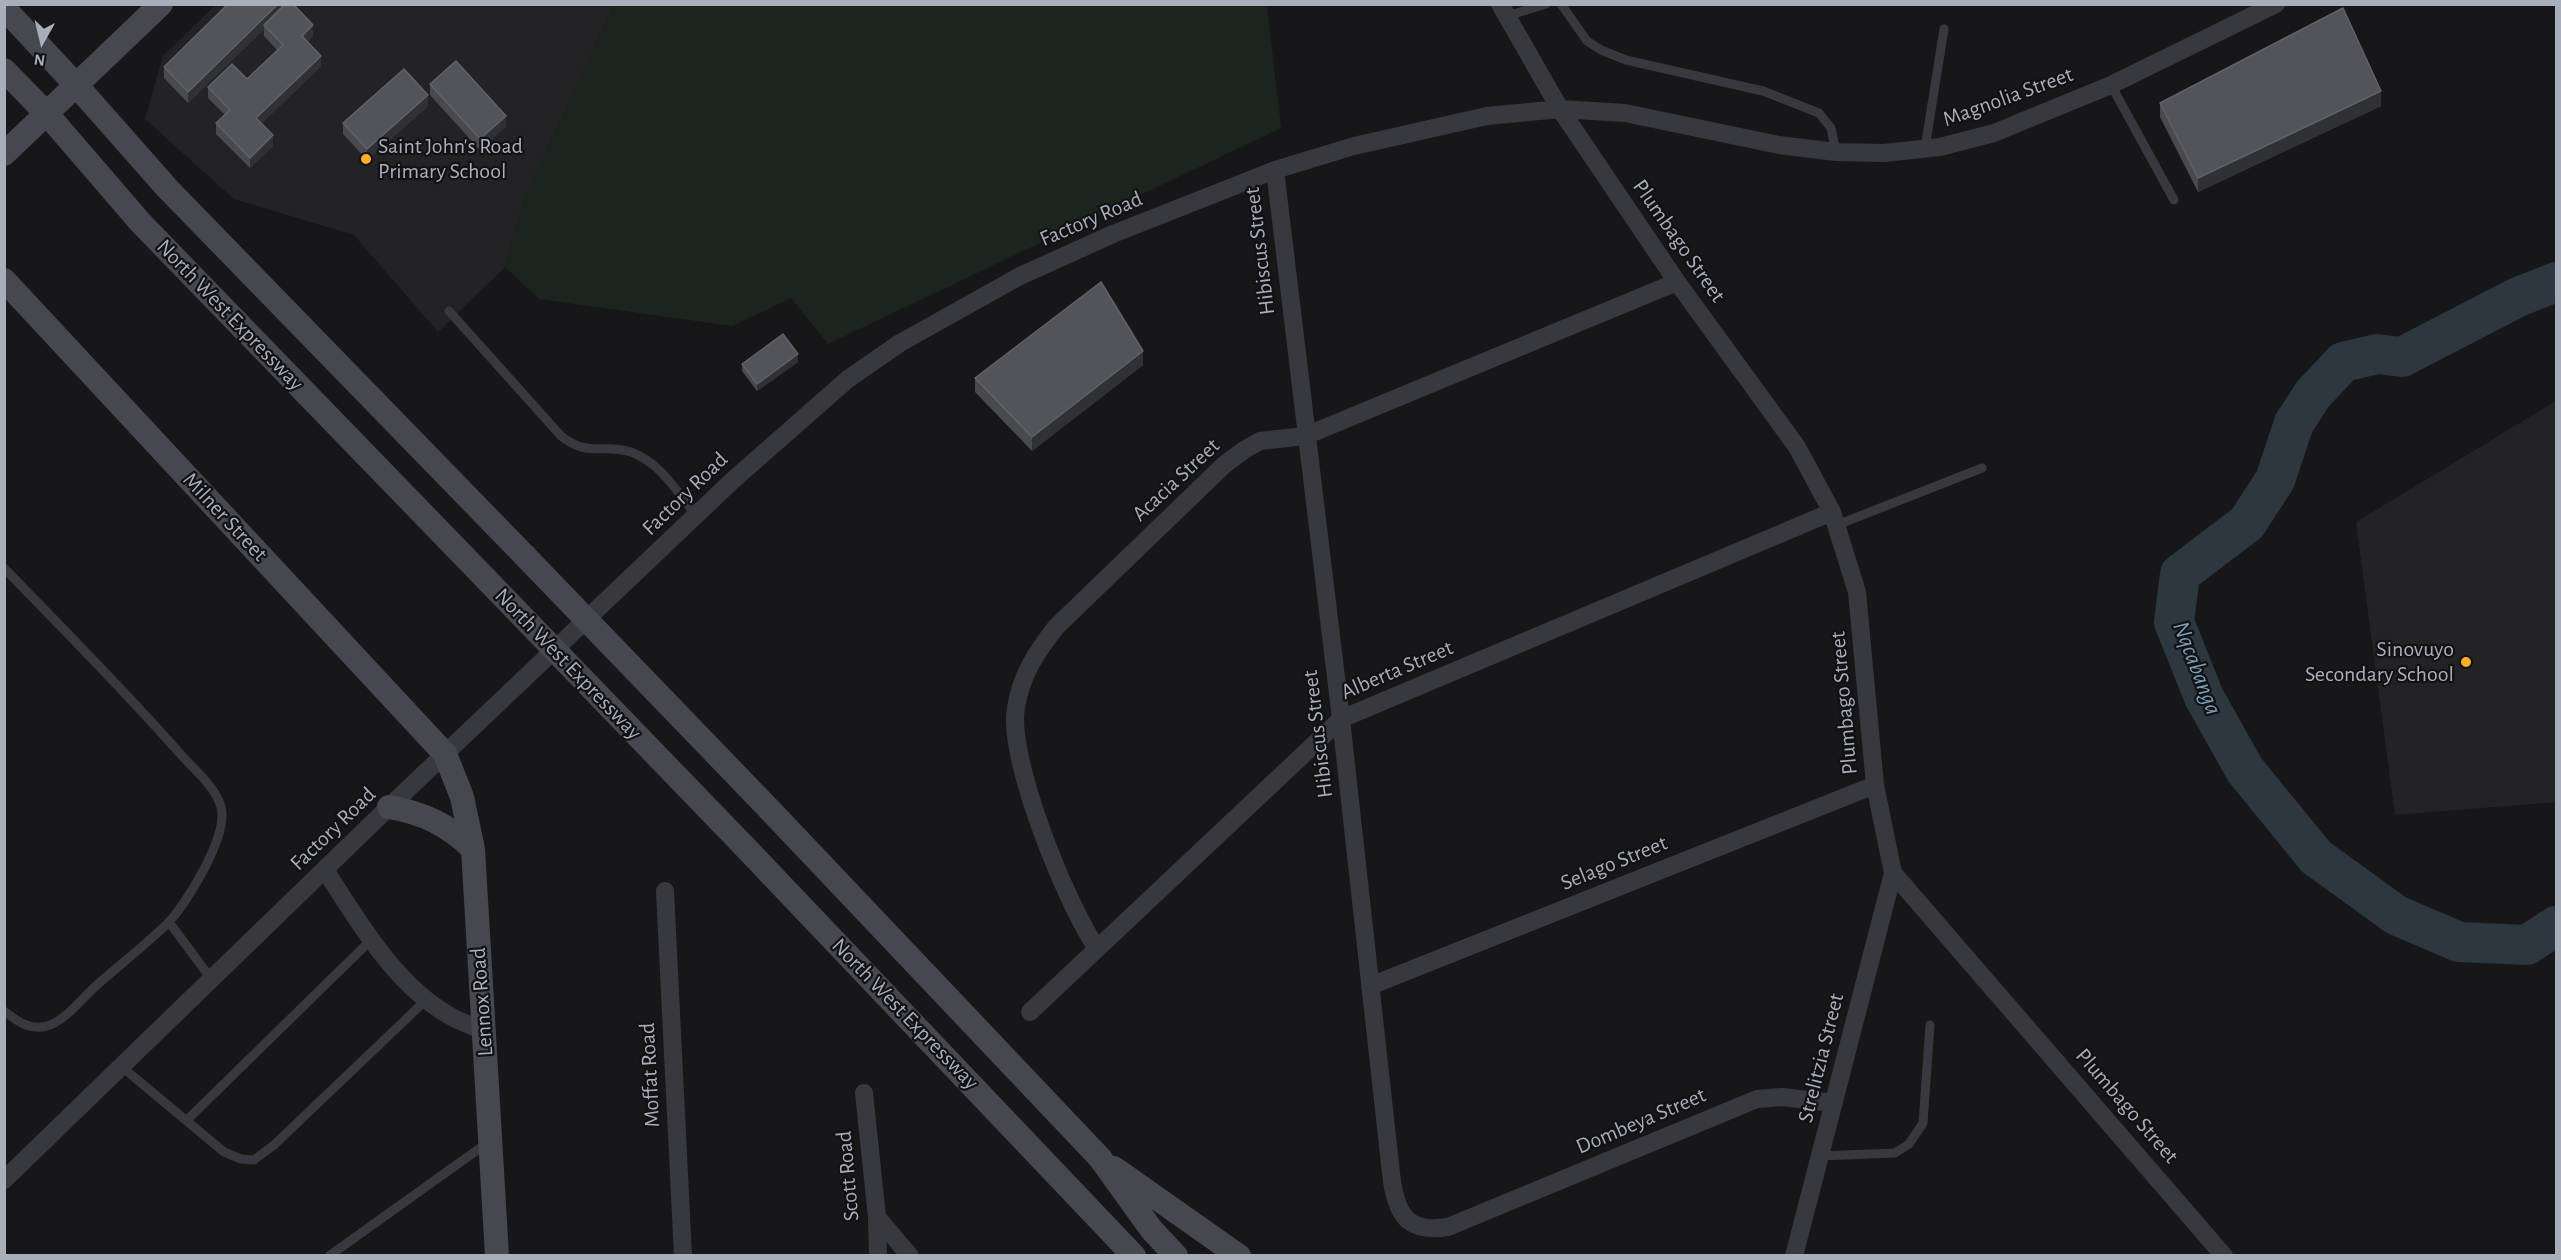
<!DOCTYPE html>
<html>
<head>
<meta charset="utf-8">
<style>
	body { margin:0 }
	#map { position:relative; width:2561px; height:1260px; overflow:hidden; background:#171719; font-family:"Alegreya Sans",sans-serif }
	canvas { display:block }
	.frame { position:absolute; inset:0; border:6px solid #a8aeba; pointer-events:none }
	.north { position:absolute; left:12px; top:12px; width:60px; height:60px; -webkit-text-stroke:4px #121214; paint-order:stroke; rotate:188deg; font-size:16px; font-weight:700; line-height:24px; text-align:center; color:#a8aeba }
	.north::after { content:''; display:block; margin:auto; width:21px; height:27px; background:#a8aeba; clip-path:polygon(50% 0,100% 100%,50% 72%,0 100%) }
</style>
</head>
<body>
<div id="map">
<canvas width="2561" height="1260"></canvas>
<div class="frame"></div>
<div class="north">N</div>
</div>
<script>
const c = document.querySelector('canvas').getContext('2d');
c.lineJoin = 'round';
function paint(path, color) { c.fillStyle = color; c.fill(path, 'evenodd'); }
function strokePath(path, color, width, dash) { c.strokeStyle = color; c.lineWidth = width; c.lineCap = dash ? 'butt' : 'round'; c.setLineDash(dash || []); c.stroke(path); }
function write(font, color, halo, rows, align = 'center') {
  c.font = font + ' "Alegreya Sans",sans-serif'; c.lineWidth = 4.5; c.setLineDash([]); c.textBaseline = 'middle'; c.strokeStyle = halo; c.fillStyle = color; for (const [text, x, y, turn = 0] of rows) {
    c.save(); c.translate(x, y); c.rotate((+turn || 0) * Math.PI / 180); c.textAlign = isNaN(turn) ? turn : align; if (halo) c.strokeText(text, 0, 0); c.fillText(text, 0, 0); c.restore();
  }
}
paint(new Path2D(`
	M215 5H614L524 200 505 267 438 332 354 235 234 199 145 119 163 56Z
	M2556 401V802L2395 815 2356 522Z`), '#232326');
paint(new Path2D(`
	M614 5H1267L1281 128 828 344 791 298 732 326 539 299 505 267 524 200Z`), '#1c251d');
strokePath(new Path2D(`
	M2556 282 2518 297 2402 357 2377 354 2343 362 2313 394 2294 423 2275 480 2247 523 2180 574 2174 622 2204 697 2245 770 2316 857 2396 915 2459 942 2527 945 2556 926`), '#2c373f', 40);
strokePath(new Path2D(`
	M1561 4 1587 41 1601 50 1626 60 1763 91 1819 113 1831 128 1836 152
	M1507 16 1546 4
	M2111 85 2174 200
	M1925 148 1944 29
	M449 311 561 436C589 458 602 443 631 452 660 462 678 493 696 515
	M1837 525 1982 468
	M4 568C64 630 126 692 183 757 196 771 216 788 221 807 229 835 186 905 167 924 145 945 121 964 98 984 83 997 68 1018 50 1025 32 1032 18 1022 4 1011
	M169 922 212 980
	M122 1067 224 1152 241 1159 254 1160 274 1145 426 1000
	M187 1120 372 939
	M1820 1156 1895 1153 1909 1144 1923 1123 1930 1025
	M329 1256 487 1143`), '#38393f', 9);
strokePath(new Path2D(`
	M1500 4 1560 109 1677 282 1797 447 1832 512 1857 592 1875 785 1893 873 2224 1256
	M1275 170 1341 719 1392 1182C1398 1218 1410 1233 1448 1227L1757 1099 1782 1097 1834 1103
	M325 870C359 922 394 984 450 1016 460 1022 473 1026 484 1031
	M665 891 683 1256
	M1097 948C1067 906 1007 758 1016 708 1021 675 1036 653 1056 627L1224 465 1244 450 1260 441 1305 436 1677 282
	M1370 986 1875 785
	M1030 1012 1341 719 1832 512
	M864 1093 877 1217 878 1256
	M4 1180 389 807 732 481 848 379 900 343 1020 276 1113 234 1275 170 1354 146 1487 116 1560 109 1625 113 1779 145 1836 152 1884 153 1940 147 1994 133 2111 85 2276 4
	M877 1217 910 1256
	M1794 1256 1893 873`), '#38393f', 18);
strokePath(new Path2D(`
	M4 8 77 86 167 188 525 556
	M4 70 47 114 140 222 486 579
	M4 154 161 4
	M4 280 445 754 462 797 473 849 497 1256
	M389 807C424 813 448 825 473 849
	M769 809 1100 1158 1151 1229 1176 1256
	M744 846 1134 1256
	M1114 1168 1239 1256`), '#45484f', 24);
strokePath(new Path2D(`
	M525 556 769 809
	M486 579 744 846`), '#45484f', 24);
paint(new Path2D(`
	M228 4 313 36 307 42 321 66 261 124 273 146 250 168 216 134V123L225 115 208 98V87L247 79 277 50 264 36V29L188 103 164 78V67Z
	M430 84 506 126 480 150 430 95Z
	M2160 103 2381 106 2198 192 2160 117Z
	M428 106 367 160 343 134V123Z
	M798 362 757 391 742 371V364Z
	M1143 365 1032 451 975 392V378Z`), '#484a4e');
paint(new Path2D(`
	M278 4H289L264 25V29L188 103V92Z
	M313 25V36L302 47V36Z
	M321 56V66L256 129V118Z
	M2381 91V106L2198 192V178Z
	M428 95V106L367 160V149Z
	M506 116V126L480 150V139Z
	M273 135V146L250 168V158Z
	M1143 351V365L1032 451V437Z
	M798 354V362L757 391V384Z`), '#303134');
const building = new Path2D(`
	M228 4H278L188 92 164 67Z
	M285 4H293L313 25 302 36 321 56 256 118 273 135 250 158 216 123 230 110 208 87 232 64 247 79 283 45 264 25Z
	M2343 8 2381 91 2198 178 2160 103Z
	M456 61 506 116 480 139 430 84Z
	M404 69 428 95 367 149 343 123Z
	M1101 282 1143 351 1032 437 975 378Z
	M783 334 798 354 757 384 742 364Z`);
paint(building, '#53545a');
strokePath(building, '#606269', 1.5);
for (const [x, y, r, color] of [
	[366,159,6,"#ffae29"],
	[2466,662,6,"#ffae29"]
]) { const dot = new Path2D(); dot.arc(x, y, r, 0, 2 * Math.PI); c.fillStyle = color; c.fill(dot); strokePath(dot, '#121214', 2); }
write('22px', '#a8aeba', '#121214', [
	["Magnolia Street",2008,97,-20],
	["Factory Road",1091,219,-23],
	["Plumbago Street",1679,241,55],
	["Hibiscus Street",1260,251,-97],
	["North West Expressway",230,315,46],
	["Acacia Street",1176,480,-43],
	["Factory Road",685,494,-44],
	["Milner Street",225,517,47],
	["North West Expressway",568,664,46],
	["Alberta Street",1397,670,-23],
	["Plumbago Street",1844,703,-95],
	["Hibiscus Street",1318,734,-97],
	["Factory Road",333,829,-44],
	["Selago Street",1614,863,-22],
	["Lennox Road",482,1002,-94],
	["North West Expressway",905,1014,46],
	["Strelitzia Street",1821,1058,-76],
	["Moffat Road",650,1075,-93],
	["Plumbago Street",2127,1106,49],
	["Dombeya Street",1641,1121,-23],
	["Scott Road",848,1176,-95]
]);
write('22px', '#a8aeba', '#121214', [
	["Saint John's Road",378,146],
	["Primary School",378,171],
	["Sinovuyo",2454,649,"right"],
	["Secondary School",2454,674,"right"]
], 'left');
write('italic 24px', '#7c9fb8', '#121214', [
	["Nqcabanga",2197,668,69]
]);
</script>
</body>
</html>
